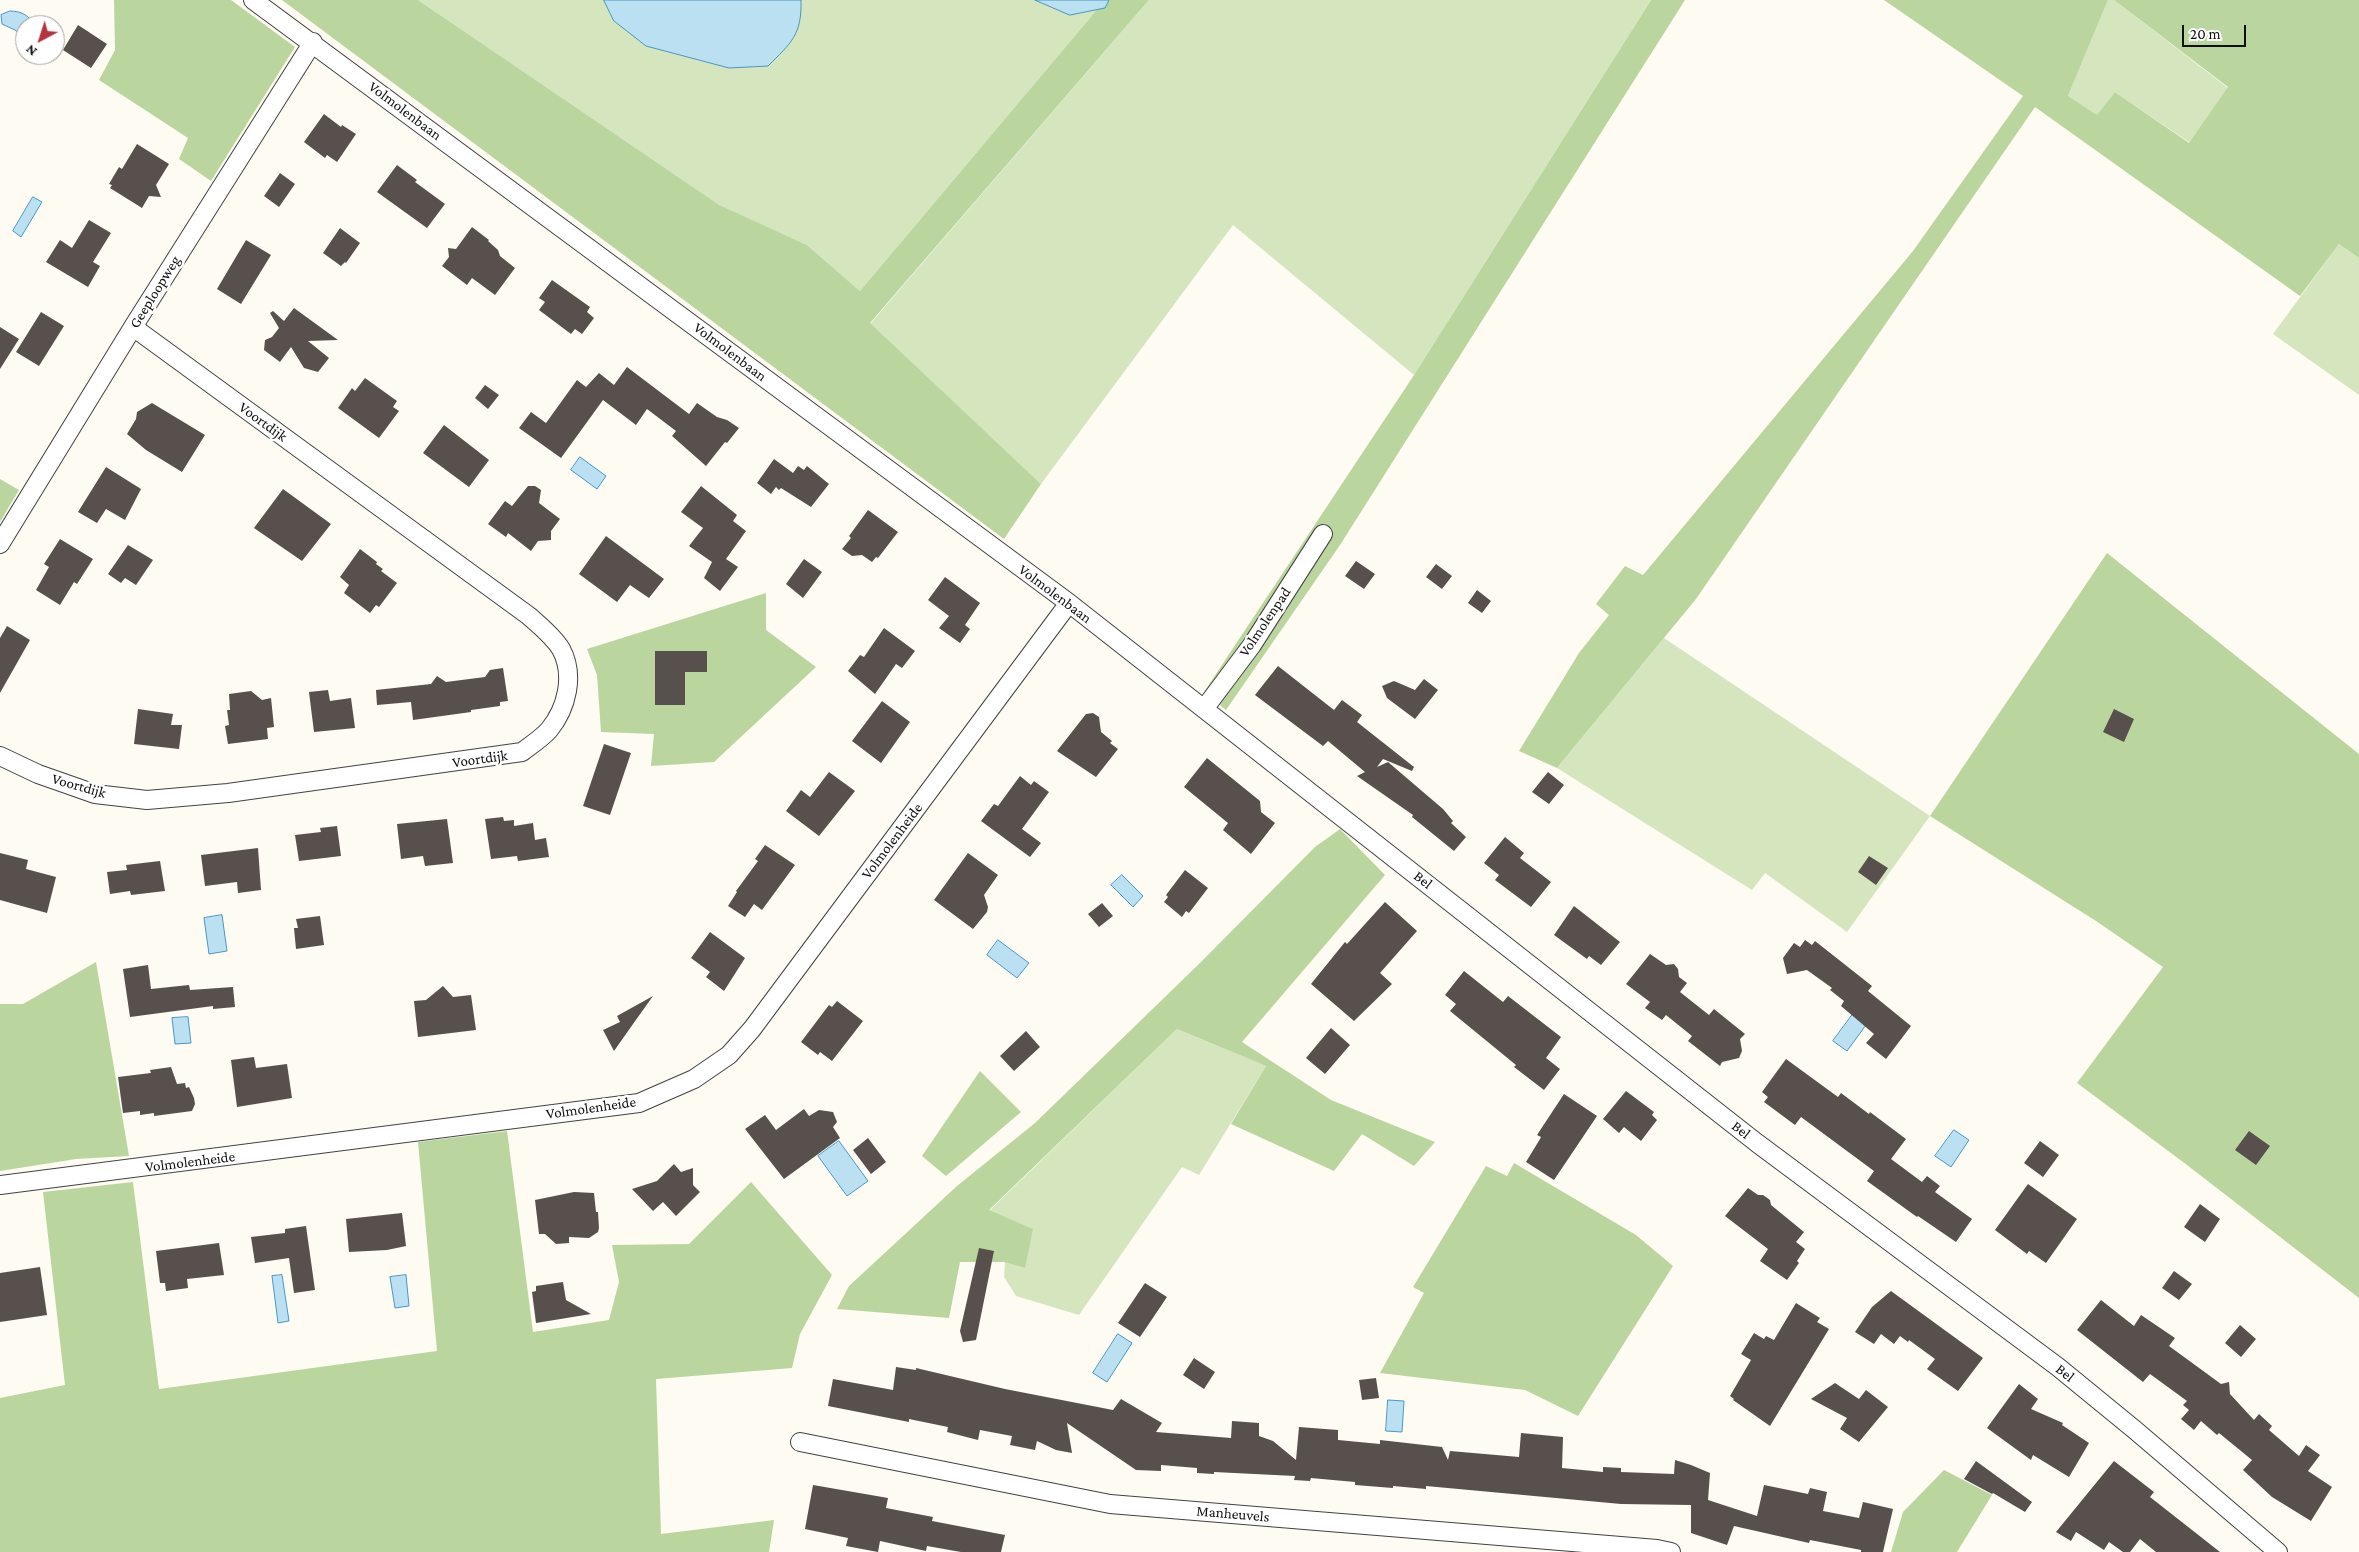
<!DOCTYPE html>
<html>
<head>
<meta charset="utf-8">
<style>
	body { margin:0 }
	#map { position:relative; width:2359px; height:1552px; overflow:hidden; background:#fefbf2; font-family:"Crimson Pro",serif }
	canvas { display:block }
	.north { position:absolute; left:15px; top:15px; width:50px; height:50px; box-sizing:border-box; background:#fff; border:1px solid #9f9f9f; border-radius:50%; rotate:220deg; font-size:14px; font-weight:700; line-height:20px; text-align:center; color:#0f0f0f }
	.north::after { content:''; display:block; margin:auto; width:18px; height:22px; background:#b5323e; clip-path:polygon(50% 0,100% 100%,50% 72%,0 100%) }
	.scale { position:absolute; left:2182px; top:25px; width:64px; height:22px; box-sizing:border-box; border:2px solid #0f0f0f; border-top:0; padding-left:6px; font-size:15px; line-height:18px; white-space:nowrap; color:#0f0f0f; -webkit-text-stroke:4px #fff; paint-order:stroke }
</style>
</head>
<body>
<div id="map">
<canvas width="2359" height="1552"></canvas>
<div class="north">N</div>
<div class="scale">20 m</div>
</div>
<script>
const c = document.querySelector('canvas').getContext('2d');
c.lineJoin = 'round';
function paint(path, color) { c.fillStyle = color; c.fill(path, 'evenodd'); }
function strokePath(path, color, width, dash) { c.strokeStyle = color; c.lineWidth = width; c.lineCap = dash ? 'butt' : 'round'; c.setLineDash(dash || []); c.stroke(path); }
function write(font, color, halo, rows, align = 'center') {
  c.font = font + ' "Crimson Pro",serif'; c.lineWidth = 5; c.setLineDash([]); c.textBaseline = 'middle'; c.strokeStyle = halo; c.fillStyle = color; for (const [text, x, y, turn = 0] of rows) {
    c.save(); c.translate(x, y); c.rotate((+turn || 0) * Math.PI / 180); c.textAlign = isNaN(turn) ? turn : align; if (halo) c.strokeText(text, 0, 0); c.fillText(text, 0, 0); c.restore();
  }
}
paint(new Path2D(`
	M418 0H1105L860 291 807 245 719 206Z
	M1149 0H1651L1414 375 1233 225 1041 484 870 324Z
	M2108 0H2114L2228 88 2190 143 2115 92 2097 116 2068 96Z
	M2339 244 2359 258V395L2273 334Z
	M1664 638 1930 816 1847 932 1765 873 1752 890 1557 768Z
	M1177 1029 1266 1066 1199 1175 1182 1167 1079 1315 1016 1296 1004 1277 1005 1262 989 1211Z`), '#d5e6be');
paint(new Path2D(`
	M114 0H231L295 47 211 181 179 159 188 138 99 80 115 50Z
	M282 0H418L719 205 807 245 860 291 1105 0H1149L870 323 1041 484 1004 539Z
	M1651 0H1685L1340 545 1226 710 1204 692 1414 375Z
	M1884 0H2108L2068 96 2097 115 2115 92 2189 143 2228 87 2114 0H2359V258L2339 244 2300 296 2035 107 1696 599 1557 768 1519 751 1579 653 1609 615 1596 604 1625 566 1643 575 1913 251 2023 96Z
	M0 479 19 490 0 522Z
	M2107 553 2359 754V1298L2187 1165 2077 1083 2163 967 2096 921 1930 816Z
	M766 593V630L816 667 714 762 651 766 654 734 601 732 597 675 587 649Z
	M1340 829 1385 875 1242 1042 1331 1100 1435 1142 1414 1166 1362 1134 1334 1171 1231 1124 1266 1066 1177 1029 989 1210 1033 1229 1025 1268 1005 1262H960L949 1318 837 1309 849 1286 957 1186 1035 1123 1200 963 1315 847Z
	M96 962 129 1156 76 1159 0 1171V1004H23Z
	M980 1071 1021 1112 946 1176 922 1156Z
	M507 1131 533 1332 609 1320 619 1282 612 1245 689 1244 751 1182 832 1275 800 1334 792 1368 656 1379 661 1534 774 1520 769 1552H0V1398L65 1385 43 1192 133 1182 159 1389 437 1351 418 1142Z
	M1514 1163 1636 1235 1673 1266 1578 1416 1525 1390 1380 1373 1424 1293 1413 1287 1486 1166 1507 1176Z
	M1944 1470 1992 1495 1957 1552H1891L1903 1512Z`), '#bad69e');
const water = new Path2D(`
	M604 0H801C802 35 791 43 768 66L729 68 646 46 614 21Z
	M1035 0H1109L1105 8 1070 15Z
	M10 11C21 11 29 15 34 25H25V38L15 30 2 24 1 15Z
	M33 197 42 202 21 237 13 231Z
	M580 457 606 476 597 489 571 470Z
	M1122 875 1143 896 1133 907 1111 885Z
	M222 915 227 951 209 954 204 918Z
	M998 940 1029 963 1017 978 987 955Z
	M1853 1014 1866 1025 1847 1051 1833 1041Z
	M188 1017 191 1043 175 1044 172 1018Z
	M1954 1130 1969 1140 1951 1167 1935 1156Z
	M839 1141 868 1181 847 1196 818 1156Z
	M282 1275 289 1321 278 1323 272 1276Z
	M406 1275 409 1306 395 1308 390 1277Z
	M1118 1334 1132 1343 1107 1382 1093 1373Z
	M1388 1400 1404 1401 1402 1432 1386 1431Z`);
paint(water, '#bbe0f1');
strokePath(water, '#4798c3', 1);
paint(new Path2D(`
	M78 25 107 44 91 68 63 50Z
	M324 114 341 127 342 125 356 134 337 162 327 155 325 158 304 142Z
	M137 144 169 164 156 185 161 197 149 196 142 208 110 188 112 185 109 184 119 167 122 169Z
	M397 165 417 180 415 182 445 204 427 228 377 192Z
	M280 173 295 184 279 207 264 196Z
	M89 220 111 233 93 262 100 266 88 287 46 262 60 240 72 248Z
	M472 227 489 240 488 241 498 250 500 256 515 268 495 295 472 278 467 285 442 266 449 257 448 248 456 249Z
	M340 228 360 243 346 263 345 262 341 266 323 253Z
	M246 240 271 255 241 304 217 289Z
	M552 280 590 307 587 312 594 318 582 334 575 329 571 334 539 310 545 302 539 298Z
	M294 308 338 340 308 341 329 358 318 372 304 368 291 347 280 362 264 350 265 340 272 337 279 328 270 313 273 311 284 321Z
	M41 312 64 326 39 366 16 352Z
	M0 327 19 339 0 369Z
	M627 367 689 414 697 403 717 417 727 420 739 428 727 443 725 442 706 466 672 436 676 431 647 409 636 425 603 400 561 458 519 428 531 412 546 423 577 380 586 387 599 373 614 385Z
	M365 378 397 401 393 407 399 411 379 438 338 408 352 388 355 391Z
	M485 385 499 395 488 409 475 398Z
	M152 403 205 435 182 472 146 450 127 434 136 419 137 412Z
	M444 425 489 460 469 487 423 453Z
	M774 459 793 473 798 466 804 470 807 466 829 484 811 507 781 488 779 490 776 487 771 494 757 483Z
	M106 467 141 489 125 520 106 509 97 523 78 512Z
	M528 486H535L541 490 539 503 560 519 551 531V540L538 541 531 551 508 533 506 537 488 524 505 501 512 506Z
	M701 486 737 515 733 521 746 531 726 559 738 567 720 591 704 578 712 562 689 546 703 528 681 512Z
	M283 489 331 524 302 561 254 528Z
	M868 510 898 532 878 558 876 557 872 562 862 555 852 556 842 549 851 538 849 536Z
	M606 536 664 579 649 598 630 585 617 602 579 574Z
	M60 539 93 559 77 584 74 582 60 605 36 590 49 567 44 564Z
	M128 545 153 560 136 585 125 578 121 583 108 574Z
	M360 549 377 562 376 564 383 569 381 571 397 583 379 607 376 605 370 613 344 593 349 585 340 577Z
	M804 559 822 572 803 598 786 584Z
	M1356 561 1375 574 1364 589 1345 576Z
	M1436 564 1452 576 1442 589 1426 577Z
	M945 577 980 603 965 625 970 629 960 643 939 628 949 616 928 600Z
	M1477 590 1491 601 1482 613 1468 603Z
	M7 626 30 640 0 693V638Z
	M884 628 915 651 902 668 896 664 875 694 848 671 860 655 864 657Z
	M655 651H707V672H685V705H655Z
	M1278 666 1334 710 1342 700 1362 715 1357 722 1414 767 1412 771 1383 759 1377 767 1388 762 1443 809 1453 821 1451 823 1466 837 1454 851 1412 817 1413 815 1357 776 1365 772 1328 741 1323 746 1255 695Z
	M503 668 508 701 500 702V706L471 710V712L413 720 411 702 377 705 376 690 431 684 437 676 446 682 485 677 490 670Z
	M1424 679 1438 690 1415 719 1387 698 1382 686 1394 681 1415 690Z
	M328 690 330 701 351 698 355 728 314 732 309 692Z
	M251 691 262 700 271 698 274 727 267 728 268 739 228 744 225 726 229 725 227 710H230L229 694Z
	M882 701 910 722 881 763 852 741Z
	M138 709 173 714 171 725H182L179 749 134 744Z
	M2114 709 2134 719 2124 742 2103 732Z
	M1093 713 1099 717 1101 732 1112 741 1110 743 1118 749 1096 777 1057 751 1086 714Z
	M604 744 631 753 610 815 583 806Z
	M1207 758 1260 801 1261 812 1275 823 1251 854 1223 830 1228 823 1184 787Z
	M829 772 855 791 819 836 786 811 801 790 810 797Z
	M1548 772 1564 785 1549 804 1532 792Z
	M1020 776 1031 785 1034 781 1049 792 1022 829 1041 843 1030 857 981 821 994 804 998 806Z
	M503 817 504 821 514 820V826L533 823 535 840 546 838 549 857 518 861 517 856 491 859 485 819Z
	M447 819 453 863 425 866 423 856 401 859 397 824Z
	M337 826 341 856 299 861 295 835 321 832 320 828Z
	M1505 837 1524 853 1520 858 1551 882 1531 907 1495 880 1499 875 1484 863Z
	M765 845 795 865 762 910 754 904 745 917 728 906 737 892 736 891 758 861 755 859Z
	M258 848 261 890 238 893 237 882 205 886 201 855Z
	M0 853 28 860 26 869 56 877 47 913 0 900Z
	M968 853 998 875 984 895 988 907 987 912 973 929 934 900Z
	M1869 856 1888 868 1876 885 1858 872Z
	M160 861 165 891 131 895 130 891 110 894 107 872 127 870 126 865Z
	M1185 870 1208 888 1189 913 1186 911 1182 917 1164 902 1168 897 1166 895Z
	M1385 902 1417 931 1380 973 1392 984 1354 1021 1311 984 1345 942 1347 944Z
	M1102 903 1113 916 1099 927 1088 914Z
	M1574 906 1620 942 1601 965 1589 956 1587 959 1554 935Z
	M320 916 324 945 296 949 294 928H298L296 919Z
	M710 932 745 958 724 991 706 977 710 972 691 958Z
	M1805 940 1812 945 1815 941 1872 986 1868 991 1911 1026 1886 1059 1866 1043 1874 1034 1841 1006 1844 1001 1830 990 1832 988 1807 970 1787 974 1783 958 1794 943 1800 947Z
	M1650 954 1666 965 1674 964 1678 969 1679 977 1687 983 1680 992 1709 1015 1714 1009 1745 1034 1740 1039 1742 1051 1739 1058 1722 1062 1720 1066 1688 1041 1692 1036 1666 1015 1662 1020 1645 1008 1650 1002 1626 984Z
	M148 965 151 989 189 985 190 990 233 987 235 1007 213 1009V1006L130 1017 123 969Z
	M1464 971 1503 1002 1508 996 1561 1037 1546 1058 1560 1069 1544 1090 1514 1067 1516 1065 1450 1011 1456 1004 1445 995Z
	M443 986 453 997 471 995 476 1030 418 1037 414 1001 426 1000Z
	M653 996 633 1024 614 1051 603 1030 620 1022 617 1016Z
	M837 1001 863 1021 832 1061 820 1052 818 1055 801 1042 829 1005 832 1007Z
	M1331 1028 1350 1045 1325 1074 1306 1058Z
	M1026 1031 1040 1047 1014 1071 1000 1056Z
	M254 1057 256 1068 287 1064 292 1098 237 1107 231 1060Z
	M1786 1059 1838 1097 1841 1093 1869 1114 1870 1112 1906 1139 1891 1159 1922 1182 1927 1176 1940 1186 1935 1192 1972 1219 1956 1242 1918 1216 1917 1217 1867 1181 1874 1171 1801 1117 1795 1125 1764 1102 1768 1097 1762 1092Z
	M171 1067 177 1084 185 1083 186 1088 189 1087 194 1098 195 1104 192 1111 154 1116V1113L140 1115V1111L123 1113 118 1077 151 1073 150 1070Z
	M1626 1091 1654 1112 1652 1115 1657 1120 1641 1141 1624 1127 1619 1133 1603 1119Z
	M1564 1094 1597 1116 1554 1180 1526 1162 1540 1139 1541 1137 1537 1135Z
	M804 1109 809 1116 819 1110 833 1112 837 1122 833 1127 840 1138 784 1179 745 1129 765 1115 776 1130Z
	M2249 1131 2270 1146 2256 1165 2235 1150Z
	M868 1138 886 1162 871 1174 853 1150Z
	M2040 1141 2059 1155 2043 1177 2024 1163Z
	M674 1164 681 1172 693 1168V1185L700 1192 676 1216 663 1202 653 1211 632 1189 657 1181Z
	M2028 1184 2077 1219 2046 1263 2029 1251 2027 1254 1995 1230Z
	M1748 1188 1758 1195H1763L1770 1200 1771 1205 1804 1232 1796 1242 1805 1249 1797 1261 1799 1263 1787 1280 1760 1261 1768 1249 1725 1216Z
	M574 1192 594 1193 596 1212H598L599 1228 598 1232 589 1238 569 1237V1243L556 1244 545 1234H539L535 1200Z
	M2200 1204 2220 1219 2205 1242 2184 1227Z
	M402 1213 406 1246 387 1250 349 1252 346 1219Z
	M306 1226 315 1290 294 1293 289 1258 255 1263 251 1237 285 1233V1229Z
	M219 1243 224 1275 187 1279 188 1288 166 1291 165 1283H160L156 1251Z
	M979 1248 994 1251 976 1340 963 1342 960 1331Z
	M40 1267 47 1315 0 1322V1273Z
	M2174 1271 2192 1284 2179 1300 2162 1288Z
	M563 1282 566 1300 591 1314 536 1323 532 1292 536 1291V1286Z
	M1145 1283 1167 1297 1140 1337 1118 1323Z
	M1891 1291 1983 1358 1958 1391 1927 1369 1935 1359 1909 1340 1908 1342 1900 1336 1894 1344 1881 1334 1874 1344 1855 1332 1872 1307Z
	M2101 1300 2134 1326 2141 1315 2175 1338 2169 1346 2221 1384 2229 1382 2230 1394 2254 1420 2259 1414 2272 1426 2269 1430 2299 1456 2306 1445 2320 1455 2308 1471 2332 1487 2311 1521 2272 1497 2243 1470 2252 1460 2219 1433 2217 1435 2201 1421 2194 1430 2181 1419 2189 1410 2183 1405 2187 1401 2150 1374 2143 1382 2077 1330Z
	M1796 1303 1820 1318 1817 1322 1829 1329 1770 1426 1733 1400 1734 1399 1730 1396 1751 1360 1741 1354 1754 1333 1764 1339 1766 1336 1774 1340Z
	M2240 1325 2256 1339 2241 1357 2225 1343Z
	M1194 1358 1215 1372 1204 1389 1183 1375Z
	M896 1367 916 1370V1368L1005 1389 1113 1410 1121 1399 1162 1423 1156 1432 1231 1438 1232 1421 1259 1423V1436L1273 1441 1296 1460 1299 1427 1338 1430V1440L1380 1444V1440L1442 1447 1448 1460 1450 1451 1519 1457 1521 1433 1563 1437 1562 1468 1603 1472V1467L1621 1468V1472L1674 1474 1675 1460 1691 1465 1710 1473 1708 1500 1757 1516 1764 1485 1808 1494 1810 1488 1827 1492 1823 1511 1859 1518 1863 1502 1893 1509 1883 1552H1861V1550L1810 1540 1809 1543 1734 1526 1727 1545 1691 1533V1505L1621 1504 1426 1486V1489L1393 1486V1488L1355 1485V1482L1311 1478 1310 1481 1294 1480 1295 1476 1214 1472V1474L1197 1473V1468L1161 1465V1471L1136 1470 1067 1423 1072 1453 1056 1450 1037 1441 1035 1450 1010 1445 1012 1436 980 1430 978 1440 947 1432 948 1427 909 1419V1422L828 1406 833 1379 893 1390Z
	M1376 1378 1379 1398 1362 1400 1359 1380Z
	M1835 1383 1859 1399 1866 1390 1888 1407 1859 1442 1840 1429 1847 1418 1811 1399Z
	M2019 1384 2038 1399 2031 1409 2063 1423 2062 1425 2089 1443 2069 1477 2033 1455 2031 1460 1987 1428Z
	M1976 1461 2032 1502 2025 1512 1993 1493 1992 1494 1964 1479Z
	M2114 1461 2154 1492 2150 1497 2220 1552H2156L2140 1539 2130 1552H2123L2109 1542 2104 1550 2076 1532 2071 1541 2056 1532Z
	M813 1485 888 1498 886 1508 933 1517 932 1521 1005 1535 1001 1552H961L927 1546 926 1551 880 1541 878 1552 846 1546 848 1538 805 1529Z`), '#57504c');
const street = new Path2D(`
	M253 0 1069 603 1757 1143 2058 1367 2135 1430 2278 1552
	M0 544 133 327 313 42
	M1204 709 1252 645 1323 534
	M0 756 38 774 95 794 147 800 228 793 522 752C531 745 542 738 549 730 567 708 575 675 561 649 553 636 540 626 529 616L133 327
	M0 1185 639 1103 694 1079 729 1055 752 1029 1069 603
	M800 1442 1110 1504 1657 1549 1671 1552`);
strokePath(street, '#424242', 20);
strokePath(street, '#fff', 18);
write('15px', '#0f0f0f', '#fff', [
	["Volmolenbaan",405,111,37],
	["Geeploopweg",155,292,-58],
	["Volmolenbaan",730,352,37],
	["Voortdijk",263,422,36],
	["Volmolenbaan",1055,594,37],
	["Volmolenpad",1265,622,-56],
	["Voortdijk",480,759,-8],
	["Voortdijk",79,786,16],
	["Volmolenheide",892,841,-53],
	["Bel",1423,880,38],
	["Volmolenheide",591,1108,-8],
	["Bel",1741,1130,38],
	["Volmolenheide",190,1162,-7],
	["Bel",2065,1373,38],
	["Manheuvels",1233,1514,5]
]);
</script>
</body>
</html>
